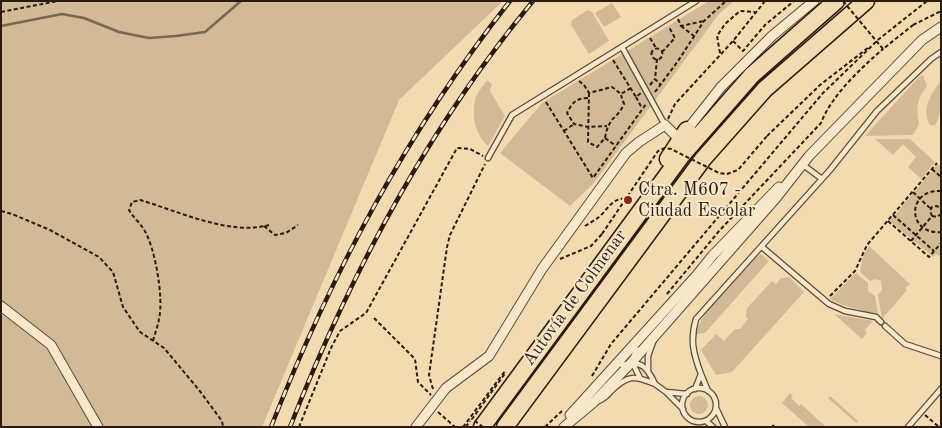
<!DOCTYPE html>
<html>
<head>
<meta charset="utf-8">
<style>
	body { margin:0 }
	#map { position:relative; width:942px; height:428px; overflow:hidden; background:#f3dbb1; font-family:"Old Standard TT",serif }
	canvas { display:block }
	.frame { position:absolute; inset:0; border:2px solid #2a1b0e; pointer-events:none }
</style>
</head>
<body>
<div id="map">
<canvas width="942" height="428"></canvas>
<div class="frame"></div>
</div>
<script>
const c = document.querySelector('canvas').getContext('2d');
c.lineJoin = 'round';
function paint(path, color) { c.fillStyle = color; c.fill(path, 'evenodd'); }
function strokePath(path, color, width, dash) { c.strokeStyle = color; c.lineWidth = width; c.lineCap = dash ? 'butt' : 'round'; c.setLineDash(dash || []); c.stroke(path); }
function write(font, color, halo, rows, align = 'center') {
  c.font = font + ' "Old Standard TT",serif'; c.lineWidth = 4; c.setLineDash([]); c.textBaseline = 'middle'; c.strokeStyle = halo; c.fillStyle = color; for (const [text, x, y, turn = 0] of rows) {
    c.save(); c.translate(x, y); c.rotate((+turn || 0) * Math.PI / 180); c.textAlign = isNaN(turn) ? turn : align; if (halo) c.strokeText(text, 0, 0); c.fillText(text, 0, 0); c.restore();
  }
}
paint(new Path2D(`
	M1 1H503L399 100 262 427H1Z
	M709 1H734L719 14 593 184 570 206 500 153 542 103Z
	M612 3 621 17 604 27 595 13Z
	M588 10 592 12 609 41 589 54 571 25 572 20Z
	M923 75 927 86C917 99 916 107 919 124L913 135 865 136 918 78Z
	M487 80 492 84 490 91 505 116 488 146C475 134 471 115 476 97 478 91 484 85 487 80Z
	M941 81C941 92 942 116 935 125H930C921 109 931 93 941 81Z
	M875 139H910L935 162 921 179 908 167 916 157 903 144 893 155Z
	M938 164 941 167V253L939 256 936 254 933 257 890 221Z
	M869 246 910 284 905 288 907 290 882 319 878 295 882 290 881 281 875 279 870 281 860 272 863 256Z
	M761 254 769 261 705 333 696 334C702 309 735 280 752 260Z
	M856 273 868 283V291L875 296 878 315 843 305 830 299Z
	M789 277 804 292 732 372 716 375 701 350 716 334 724 341 735 329H740L748 319 746 317 747 308 772 281 776 284 781 278Z
	M834 314 873 321 865 330 867 333 862 339Z
	M790 393 793 396 791 398 799 406 801 404 826 427H809L782 403Z
	M690 405a9 9 0 1 1 18 0a9 9 0 1 1-18 0Z
	M830 396 858 421 856 423 828 398Z`), '#d1ba95');
strokePath(new Path2D(`
	M1 26 62 14 84 18 119 32 149 38 176 36 205 32 241 1`), '#7a674f', 2.5);
const service = new Path2D(`
	M622 47 665 125
	M488 158 512 115 696 1
	M802 164 822 179
	M762 247 829 304 845 311 876 317 881 322
	M885 326 905 344 941 356
	M636 349 632 362 640 378
	M648 370V356L653 342
	M701 374C693 353 690 340 696 319L830 170 877 111 931 59 941 52
	M655 384 666 392
	M682 405a17 17 0 1 1 34 0a17 17 0 1 1-34 0Z
	M695 389 701 374 708 391
	M598 401C604 399 607 396 611 391 628 375 634 375 655 384 647 367 642 360 622 365
	M716 408 725 427
	M683 409 666 392 687 394
	M706 421 713 427
	M908 427 941 389`);
const minor = new Path2D(`
	M687 130 721 87 772 36 814 1
	M1 306 51 345 98 427
	M570 415 696 276 713 255 779 187
	M416 427 446 388 489 356 542 269 626 153 639 142 665 125 674 134 681 138
	M564 427 594 402 632 362 776 198 809 156 922 40 941 27`);
const motorway = new Path2D(`
	M668 159 687 130
	M482 427 682 155 752 75 836 1
	M505 427 703 159 765 89 866 1`);
strokePath(service, '#5c4b37', 7);
strokePath(minor, '#5c4b37', 11);
strokePath(motorway, '#2a1b0e', 19);
strokePath(new Path2D(`
	M1 12 58 1
	M678 19 681 26 704 21
	M913 25 941 11
	M681 26 694 36
	M650 38 656 48
	M733 41 743 51 765 25 794 1
	M651.5 54a5.5 5.5 0 1 1 11 0a5.5 5.5 0 1 1-11 0Z
	M662 52 675 38 669 27
	M720 53 717 36 725 24 740 11 755 12
	M657 59 655 79 660 84
	M613 60 636 97 641 93
	M579 81 584 85 589 93 612 87 621 94 631 88
	M650 85 655 79
	M655 92 678 61 704 21 726 1
	M589 93 588 142 597 147 605 138 616 146
	M636 97 642 108
	M588 98C576 98 572 103 567 113L574 124 588 127 607 126
	M546 102 593 178 646 104
	M668 119 675 104 733 41 765 1
	M564 131 574 124
	M767 136 820 85 869 47
	M605 138C609 115 617 120 624 104L621 95
	M932 169 941 177
	M941 191C906 189 907 235 941 232
	M913 192 931 209
	M1 211 12 214 50 230 99 257 113 272 123 307 140 332 164 348 199 390 222 421 223 427
	M893 215 934 251
	M932 216 930 211 932 207 937 206 941 209
	M932 216 937 217 941 214
	M888 221 929 257 941 243
	M264 226 275 235 286 233 298 225
	M585 226C590 223 595 220 599 217 611 206 611 198 630 198
	M911 241 932 216
	M560 259 591 246 602 234
	M667 294 719 231 821 123C831 96 861 68 883 49
	M830 296 855 271 867 245 937 163
	M374 318 415 359 418 382 431 395
	M153 341C155 333 158 326 159 319 164 299 155 245 143 228 139 222 133 217 129 210L132 202 140 200C178 211 230 236 269 225
	M592 376 611 344 823 93 879 39 927 1
	M433 389 429 375 447 247 450 235 485 164
	M438 412 455 427
	M925 415 939 427
	M299 427 331 348 340 331 366 313 457 148 470 149 483 156
	M463 427 505 371 506 372
	M466 427 470 421
	M545 427 562 411
	M772 427 774 425`), '#2a1b0e', 2, [4, 2.5]);
strokePath(service, '#f7e8cc', 4.5);
strokePath(minor, '#f7e8cc', 9);
strokePath(motorway, '#f3dbb1', 16);
const rail = new Path2D(`
	M271 427C332 272 407 132 510 1
	M290 427C350 274 428 128 533 1`);
strokePath(rail, '#2a1b0e', 4.5);
strokePath(rail, '#f7e8cc', 2.5, [8]);
strokePath(new Path2D(`
	M843 1 883 49 913 25
	M602 234 658 151 665 148 671 149 719 173 727 174 738 170 767 136
	M483 427 472 419 506 372`), '#2a1b0e', 2, [4, 2.5]);
for (const [x, y, r, color] of [
	[628,200,5,"#8f2418"]
]) { const dot = new Path2D(); dot.arc(x, y, r, 0, 2 * Math.PI); c.fillStyle = color; c.fill(dot); strokePath(dot, '#f7e8cc', 2); }
write('18px', '#2a1b0e', '#f7e8cc', [
	["Ctra. M607 -",638,190],
	["Ciudad Escolar",638,211]
], 'left');
write('18px', '#2a1b0e', '#f7e8cc', [
	["Autovía de Colmenar",575,298,-54]
]);
</script>
</body>
</html>
